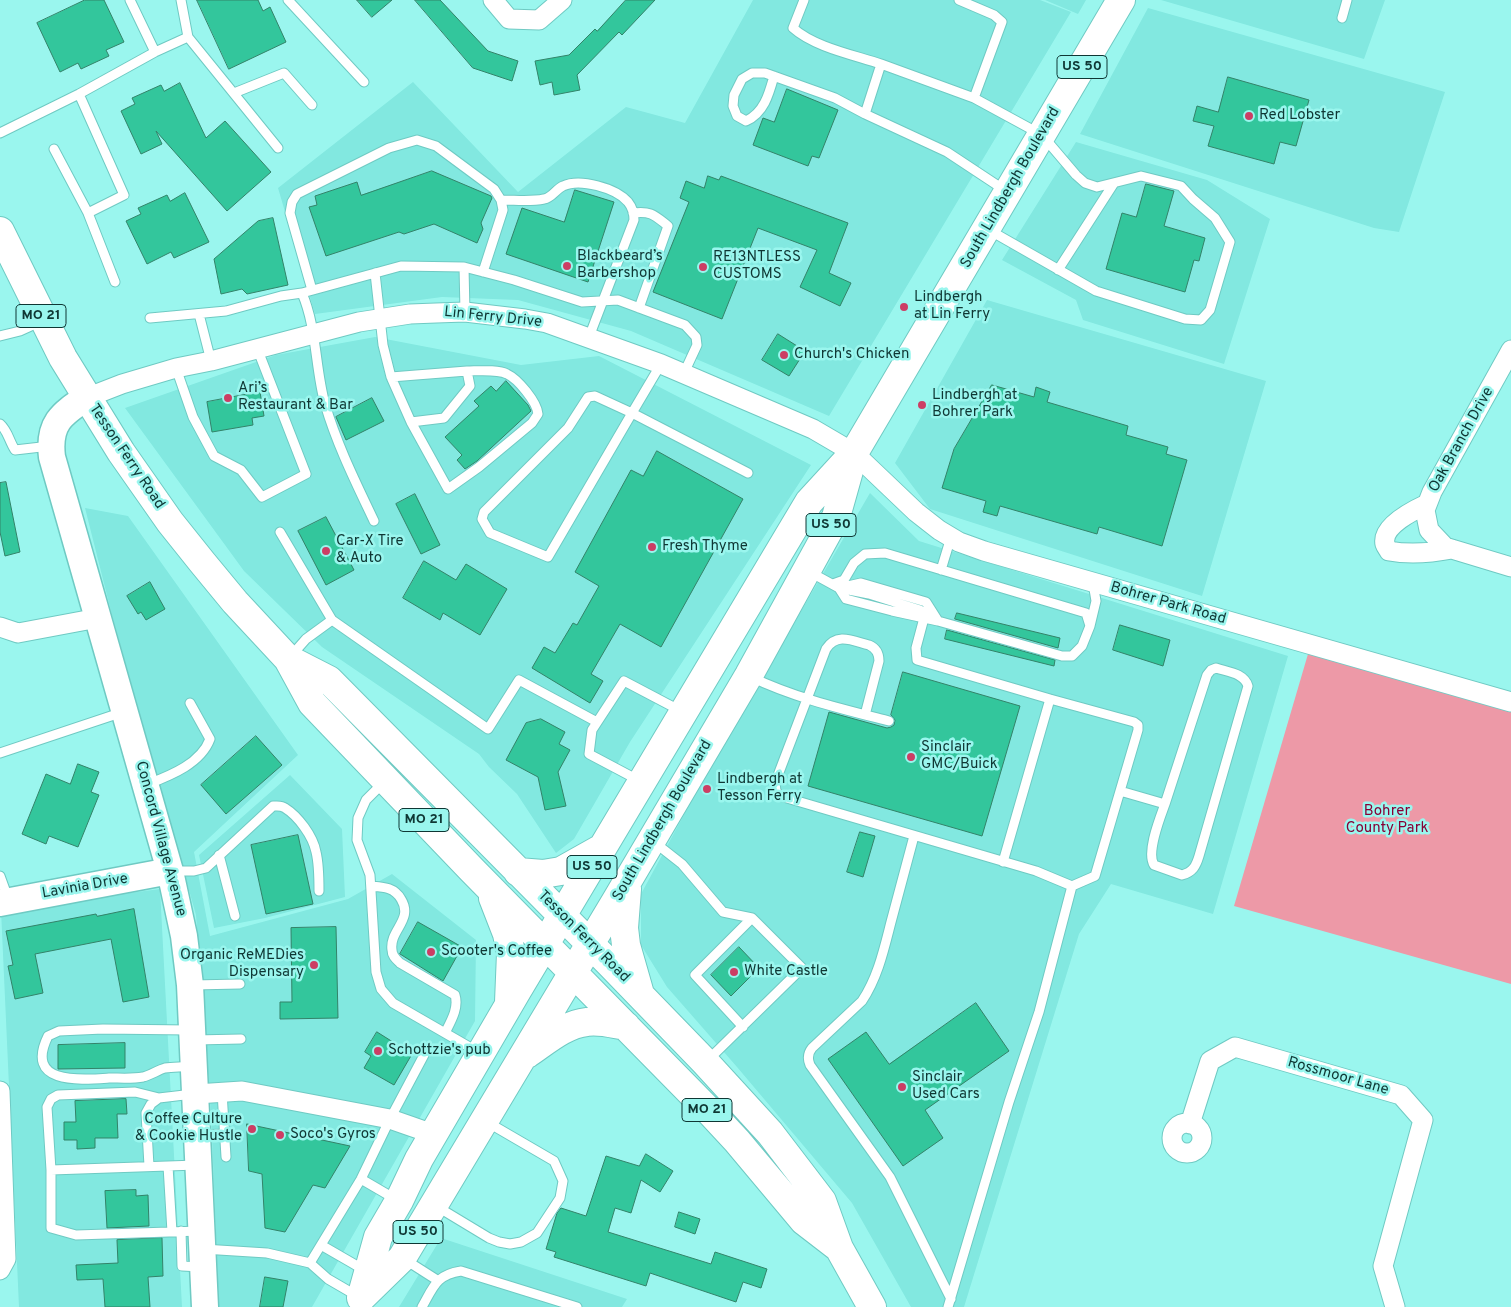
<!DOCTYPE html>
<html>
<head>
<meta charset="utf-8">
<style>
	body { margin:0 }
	canvas { display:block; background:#9af6ee }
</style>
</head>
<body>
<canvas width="1511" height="1307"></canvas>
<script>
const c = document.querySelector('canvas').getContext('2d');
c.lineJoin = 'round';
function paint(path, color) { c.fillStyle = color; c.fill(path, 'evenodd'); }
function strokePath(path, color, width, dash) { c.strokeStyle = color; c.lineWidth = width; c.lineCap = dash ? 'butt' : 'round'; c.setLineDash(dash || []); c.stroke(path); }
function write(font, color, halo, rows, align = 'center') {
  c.font = font + ' Overpass,sans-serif'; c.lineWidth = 5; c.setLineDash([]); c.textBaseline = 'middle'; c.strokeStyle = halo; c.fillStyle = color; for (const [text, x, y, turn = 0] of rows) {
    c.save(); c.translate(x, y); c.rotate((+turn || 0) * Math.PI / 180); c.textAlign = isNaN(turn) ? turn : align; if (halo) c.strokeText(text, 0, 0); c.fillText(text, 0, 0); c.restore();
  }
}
paint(new Path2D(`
	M753 0H1040L1071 12 829 416 631 331 518 300 442 297 315 314 278 188 413 82 518 192 626 107 685 123Z
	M1045 0H1086L1078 14Z
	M1161 0H1385L1364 59Z
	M1148 8 1445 92 1399 232 1374 228 1080 134Z
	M1076 142 1207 180 1270 219 1224 364 1083 320 1076 300 1002 260Z
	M987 300 1266 381 1202 596 930 509 895 463Z
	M375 337 521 365 599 356 811 465 630 742 574 839 556 853 517 794 489 767 479 754 322 647 244 571 125 408 276 355Z
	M870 493 919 541 1288 656 1213 914 1111 884 1079 934 964 1307H911L852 1203 737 1067 667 987 641 945V894L706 774Z
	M85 508 128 516 298 755 194 852 210 936 348 899 392 874 476 940 475 1021 312 1307H219L211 1113 196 915 112 615Z
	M290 775 342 829 345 897 265 918 214 928 199 855Z
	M160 889 182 1307H19L1 910Z
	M441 1238 627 1299 622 1307H399Z`), '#82e8e0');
paint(new Path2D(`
	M1308 654 1511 710V984L1234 906Z`), '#ed99a7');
const building = new Path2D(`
	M85 0H104L124 42 106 50 109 56 81 69 78 63 60 72 37 23Z
	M197 0H258L263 11 270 7 286 42 229 69Z
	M357 0H392L372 17Z
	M415 0H440L488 51 518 61 512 81 473 68Z
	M626 0H655L622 35 619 32 577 75 580 90 554 95 552 82 540 85 535 61 569 55 595 29 597 31Z
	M1228 77 1309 100 1296 146 1280 142 1274 164 1208 146 1214 126 1193 121 1197 106 1218 112Z
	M180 83 206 138 225 121 271 172 227 211 156 131 162 144 141 154 121 111 135 104 132 98 161 85 164 91Z
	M787 89 838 110 819 158 812 156 808 166 753 145 763 118 774 122Z
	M432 171 491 196 492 198 481 223 483 229 477 243 434 224 404 234 399 232 326 256 309 207 317 205 315 196 357 182 361 195Z
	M708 176 719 180 721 176 848 223 829 273 851 283 840 306 800 287 817 250 758 228 722 319 653 292 689 202 680 198 686 181 704 188Z
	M1146 184 1174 191 1164 226 1205 238 1199 261 1194 260 1185 292 1106 269 1122 213 1136 217Z
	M575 190 614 202 588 282 506 254 522 208 564 222Z
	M185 193 209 242 174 258 171 252 147 264 126 221 141 214 138 208 167 195 170 201Z
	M273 218 288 285 247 294 242 289 221 294 214 259 258 221Z
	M778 334 805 351 789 376 762 360Z
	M506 381 528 405 531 411 477 461 465 469 457 460 462 455 445 437 479 406 474 401 491 386 496 391Z
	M992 385 1034 397 1036 387 1050 392 1047 402 1128 426 1126 435 1168 447 1166 454 1187 460 1162 546 1099 527 1097 534 1000 506 997 516 983 512 986 501 942 488 954 449Z
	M260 392 264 416 252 418 253 425 212 432 207 402Z
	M372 398 384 421 346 440 336 417Z
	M657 451 743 499 661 647 620 624 591 674 603 681 590 703 532 668 544 647 555 653 573 623 577 625 599 586 575 572 631 470 643 476Z
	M6 482 20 552 5 556 0 532V483Z
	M415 494 440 545 421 554 396 504Z
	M326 517 354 570 326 585 298 531Z
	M424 561 456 580 466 564 507 589 480 635 443 613 440 620 403 598Z
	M150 582 165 609 146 620 141 612 138 614 127 596Z
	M957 613 1060 638 1058 648 955 619Z
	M1120 625 1170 640 1163 666 1113 650Z
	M947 630 1055 660 1054 666 945 639Z
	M903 672 1020 706 982 836 808 786 829 712 887 728 891 727 894 725 895 720 891 715Z
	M541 719 565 732 559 744 570 750 558 772 566 806 545 810 538 777 506 760 526 723Z
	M256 736 282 765 226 814 201 785Z
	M78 764 99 772 91 792 99 795 78 847 49 836 46 844 22 834 46 774 70 784Z
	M860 832 875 836 863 877 847 872Z
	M298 835 313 904 266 914 251 845Z
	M134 909 149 997 123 1002 111 939 35 954 43 993 15 999 8 966 13 965 6 931 96 914 97 916Z
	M418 922 462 947 443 981 400 954Z
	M336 927 338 1018 280 1019V1002H292L291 928Z
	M739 947 759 968 731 996 711 975Z
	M976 1003 1009 1051 925 1110 943 1138 903 1166 828 1059 866 1032 889 1064Z
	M377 1032 412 1054 394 1085 364 1068 371 1056 365 1052Z
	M125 1043V1068L58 1069V1045Z
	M126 1099 127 1114H117L118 1138H95V1148L77 1149V1140H64V1122H76L75 1101Z
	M247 1124 350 1146 325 1188 313 1185 285 1232 265 1228 262 1174 249 1171Z
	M646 1154 673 1171 660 1192 641 1180 631 1213 615 1208 608 1232 711 1264 715 1252 767 1269 761 1288 743 1282 736 1302 650 1273 646 1286 554 1257 556 1252 546 1249 557 1213 561 1208 586 1216 606 1156 639 1166Z
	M136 1190V1196L148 1195 149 1226 107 1228 105 1191Z
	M679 1212 700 1219 695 1234 675 1227Z
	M162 1238 163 1276 148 1277 150 1307H105L103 1279 77 1280 76 1265 118 1263 117 1240Z
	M265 1277 288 1281 283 1307H260Z`);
paint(building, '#33c69c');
strokePath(building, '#338369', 1);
const lane = new Path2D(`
	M130 0 155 52
	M181 0 188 37 278 148
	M288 0 364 82
	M804 0 793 28C814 47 854 55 881 64L865 114
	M959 0 994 15 1002 22 974 98 1042 135 1076 175 1085 183 1097 187 1141 176 1181 186 1193 199 1215 218 1230 242 1210 310 1201 320 1185 319 1096 291 989 230
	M1342 18 1347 0
	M881 64 974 98
	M774 76C769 94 764 113 746 121L737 116 733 106 734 95 742 79 752 73H765L835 98 865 114 947 152 1006 191
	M234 93 284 73 312 105
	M0 133 79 94 155 52 188 37
	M54 149 88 213 124 195 79 94
	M501 200C516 200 530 202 544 199 552 198 556 189 563 186 580 178 616 188 628 202 632 207 634 214 634 220L589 337
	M88 213 115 282
	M633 213C652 211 654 215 668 226L639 308
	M464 267 465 312
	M1058 270 1114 183
	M375 273 383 345 391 377 411 422 444 418 470 386 467 371 391 377
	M312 290 290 213 292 202 297 194 389 148 417 140 436 146 494 189 501 200 503 210 483 272
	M302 293 401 266 464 267 514 280 582 302 618 300 685 325 696 337 697 345 684 373
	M199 314 211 361
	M150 318 226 311 281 296 302 293C317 328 315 368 325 404 337 445 356 483 374 521
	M0 336 20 331 42 321
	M661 364 632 413 548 557 490 533 482 519 484 512 568 428 588 397 595 396 632 413 748 473
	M176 368 193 417 214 456 241 470 262 497 306 474 257 348
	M411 422 448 489 479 467 532 423 538 414C537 402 518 379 507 374 498 369 477 371 467 371
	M0 424C8 431 9 441 15 450L50 446
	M280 532 332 620
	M941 570 951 537
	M808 571 839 588 869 594 920 610 933 618
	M833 584 844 580 854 563 865 554 885 553 1086 613 1090 626
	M924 618 916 648 917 660 1050 699
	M938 621 926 602 861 583 839 588 846 599 892 611 938 621 1062 656H1072L1082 646 1090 626 1096 601 1093 583
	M291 656 306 639 332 620 488 729 519 680 597 722
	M751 677C795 698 842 709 889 721
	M865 715 879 661C879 653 876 648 869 645 853 641 837 632 826 649L775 783 776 791 780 796 1036 871 1072 886 1039 1012 1009 1102 948 1307
	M0 753 123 712
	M640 781 589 754 592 730 624 681 681 711
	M383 783 366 800 358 818 357 840 370 875 376 972 381 989 393 1003 478 1052
	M148 784C172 775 201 763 210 739L190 703
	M1120 791 1165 804C1160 818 1146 852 1154 865L1182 875C1193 872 1196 866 1199 856L1248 686C1244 673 1228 672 1216 668L1211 670 1207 675 1165 804
	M914 836C906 865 899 893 891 922 884 949 878 977 862 1001L812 1048C808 1053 807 1058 810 1065L890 1177 951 1299
	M654 842 682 864 723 912 752 918 802 968 707 1061
	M219 855 235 916
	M1003 862 1050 699 1134 722 1138 725V730L1095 876 1072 886
	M171 871H194L206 868 273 806C277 806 281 805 285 808 298 816 313 836 316 852 319 864 319 878 319 891
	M0 876 8 898
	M371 886C383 887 394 887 401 899 414 920 389 930 392 950 392 956 396 959 400 963L455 995C459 1008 451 1021 445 1033
	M193 985 240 984
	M743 1027 695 975 752 918
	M189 1030 103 1029 59 1031 48 1036C24 1085 80 1080 109 1078 120 1078 133 1079 143 1077 151 1075 158 1070 165 1068 174 1067 183 1067 192 1066
	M195 1040 241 1039
	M222 1092 226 1157
	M193 1094 159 1098 135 1092 58 1095 51 1099 47 1107 51 1170V1228L76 1235 200 1231
	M198 1135 225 1134
	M149 1166 146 1113 151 1104 159 1098
	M168 1166 172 1232
	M51 1170 197 1165
	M361 1179 397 1200
	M436 1206 489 1238 499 1242 510 1244 521 1242 537 1233 560 1198 563 1181 554 1161 487 1122
	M181 1231 182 1266 201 1267
	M321 1245 366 1271
	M203 1249 267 1253 310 1263 361 1179 390 1119 424 1055
	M404 1259 437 1280
	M310 1263 328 1279 359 1297
	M422 1307C434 1286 436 1275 461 1271L577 1307`);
const street = new Path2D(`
	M493 0 509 19 539 20 562 0
	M1511 350 1432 492 1425 510 1429 530 1445 547 1511 567
	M86 398 122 384 176 368 211 361 359 322 410 314 436 313 465 312 525 319 547 323 661 364 813 429 854 453 916 512 939 530 959 542 984 551 1511 702
	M1427 504C1414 510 1381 526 1385 544 1386 547 1388 549 1389 551 1411 555 1431 553 1452 549
	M0 627 18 633 98 618
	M0 1091 6 1259 0 1270
	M196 1094 242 1091 390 1119 433 1134
	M1172 1138a15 15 0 1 1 30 0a15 15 0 1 1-30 0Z
	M1190 1124 1210 1061 1235 1047 1401 1095 1423 1120 1383 1266 1395 1307`);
const secondary = new Path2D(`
	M86 398C61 414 48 424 52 457L170 871 184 936 190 985 205 1307
	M0 903 170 871`);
const primary = new Path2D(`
	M0 231 63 358 121 452 170 522 202 562 235 602 288 659 312 703 472 870 711 1113 737 1141 804 1221 839 1248
	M288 659 329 680 610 964 705 1062 770 1133 822 1201 839 1248 872 1307
	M518 872 543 874 561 871 602 848
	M627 889 624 928 626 945 640 994
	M493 898 507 934 511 953 509 1002
	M527 1054C545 1042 565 1024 587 1022 600 1020 613 1024 626 1026
	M362 1297 402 1258 617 899 749 675 836 517 852 460
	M361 1298 378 1237 399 1201 419 1159 517 991 809 502 854 453 1121 0`);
strokePath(lane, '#6fcac3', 11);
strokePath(street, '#6fcac3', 21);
strokePath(secondary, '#6fcac3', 29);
strokePath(primary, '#6fcac3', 30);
strokePath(lane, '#fff', 9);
strokePath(street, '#fff', 19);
strokePath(secondary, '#fff', 26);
strokePath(primary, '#fff', 28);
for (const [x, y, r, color] of [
	[1249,116,5,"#cc3e64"],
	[567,266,5,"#cc3e64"],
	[703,267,5,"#cc3e64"],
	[904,307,5,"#cc3e64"],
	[784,355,5,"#cc3e64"],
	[228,398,5,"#cc3e64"],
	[922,405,5,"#cc3e64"],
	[652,547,5,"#cc3e64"],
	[326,551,5,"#cc3e64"],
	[911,757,5,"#cc3e64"],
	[707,789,5,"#cc3e64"],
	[431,952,5,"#cc3e64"],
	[314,965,5,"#cc3e64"],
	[734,972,5,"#cc3e64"],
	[378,1051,5,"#cc3e64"],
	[902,1087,5,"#cc3e64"],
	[252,1129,5,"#cc3e64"],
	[280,1135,5,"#cc3e64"]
]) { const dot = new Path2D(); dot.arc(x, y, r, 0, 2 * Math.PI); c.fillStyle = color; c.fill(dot); strokePath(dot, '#9af6ee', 2); }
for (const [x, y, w] of [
	[1082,67,50],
	[41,316,50],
	[831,525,50],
	[424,820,50],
	[592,867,50],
	[707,1110,50],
	[418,1232,50]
]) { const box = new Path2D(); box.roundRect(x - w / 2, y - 11.5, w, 23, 4); c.fillStyle = '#9af6ee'; c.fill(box); strokePath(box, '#0f3734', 1); }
write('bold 14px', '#0f3734', null, [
	["US 50",1082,67],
	["MO 21",41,316],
	["US 50",831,525],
	["MO 21",424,820],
	["US 50",592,867],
	["MO 21",707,1110],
	["US 50",418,1232]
]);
write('15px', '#0f3734', '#9af6ee', [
	["Red Lobster",1259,116],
	["Blackbeard’s",577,257],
	["Barbershop",577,274],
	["RE13NTLESS",713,258],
	["CUSTOMS",713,275],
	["Lindbergh",914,298],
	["at Lin Ferry",914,315],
	["Church's Chicken",794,355],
	["Ari’s",238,389],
	["Restaurant & Bar",238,406],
	["Lindbergh at",932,396],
	["Bohrer Park",932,413],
	["Car-X Tire",336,542],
	["& Auto",336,559],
	["Fresh Thyme",662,547],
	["Sinclair",921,748],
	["GMC/Buick",921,765],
	["Lindbergh at",717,780],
	["Tesson Ferry",717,797],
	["Scooter's Coffee",441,952],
	["Organic ReMEDies",304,956,"right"],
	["Dispensary",304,973,"right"],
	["White Castle",744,972],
	["Schottzie's pub",388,1051],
	["Sinclair",912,1078],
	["Used Cars",912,1095],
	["Coffee Culture",242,1120,"right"],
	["& Cookie Hustle",242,1137,"right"],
	["Soco's Gyros",290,1135]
], 'left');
write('15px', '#0f3734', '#9af6ee', [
	["South Lindbergh Boulevard",1011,188,-60],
	["Lin Ferry Drive",493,318,6],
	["Oak Branch Drive",1462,440,-61],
	["Tesson Ferry Road",126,457,56],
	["Bohrer Park Road",1168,604,16],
	["South Lindbergh Boulevard",663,821,-60],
	["Concord Village Avenue",160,839,75],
	["Lavinia Drive",85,887,-10],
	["Tesson Ferry Road",583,937,45],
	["Rossmoor Lane",1338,1077,16]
]);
write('15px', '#870035', '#9af6ee', [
	["Bohrer",1387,812],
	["County Park",1387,829]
]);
</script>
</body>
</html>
